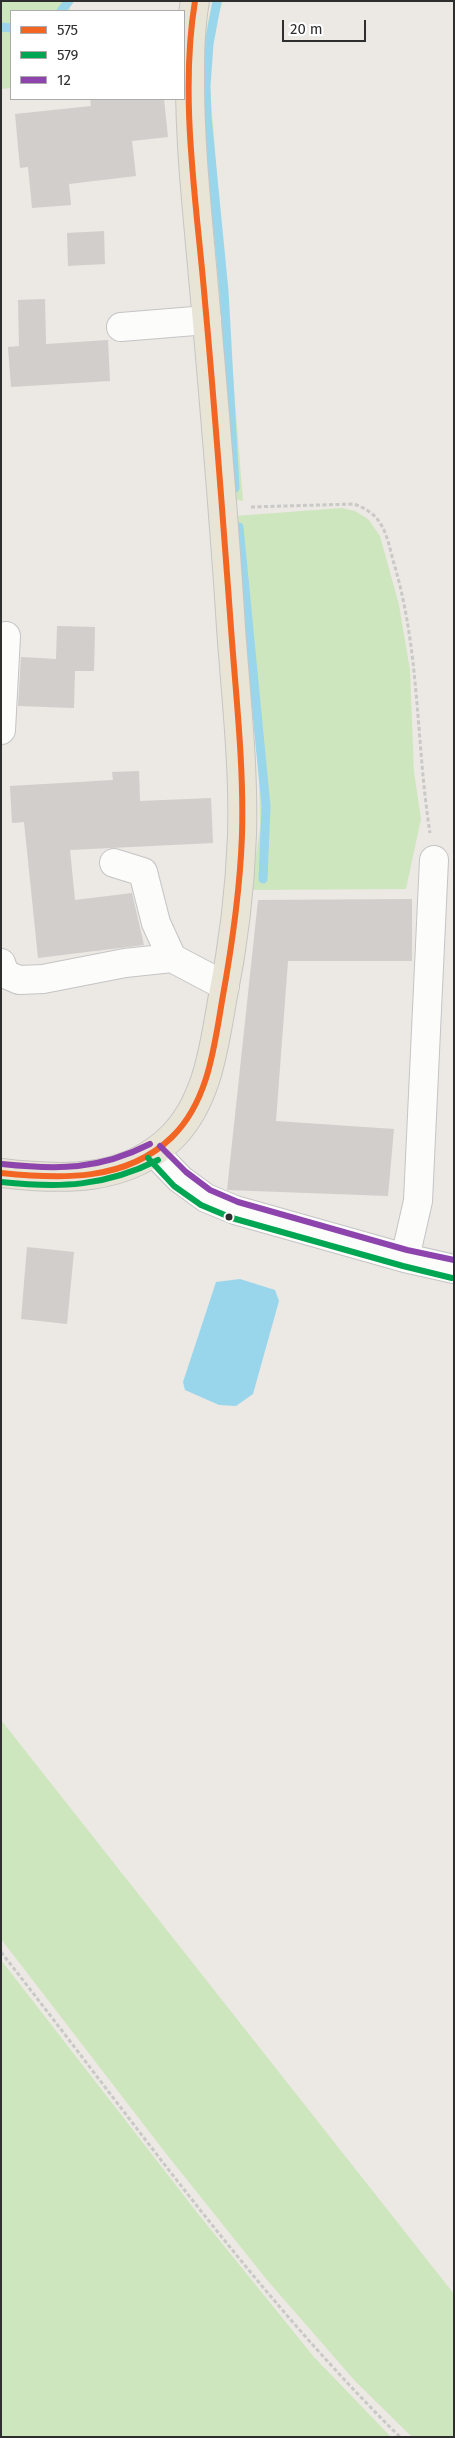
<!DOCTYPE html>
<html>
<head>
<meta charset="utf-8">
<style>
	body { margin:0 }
	#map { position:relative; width:455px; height:2438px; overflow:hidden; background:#ece8e4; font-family:"Fira Sans",sans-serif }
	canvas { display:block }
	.frame { position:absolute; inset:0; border:2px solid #2e2e2e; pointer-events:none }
	.legend { position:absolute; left:10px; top:10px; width:175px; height:90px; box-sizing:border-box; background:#fff; border:1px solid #ababab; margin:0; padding:6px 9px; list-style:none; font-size:15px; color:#2e2e2e }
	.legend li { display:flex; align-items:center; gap:10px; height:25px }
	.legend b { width:25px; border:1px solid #ababab }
	.scale { position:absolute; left:282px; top:20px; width:84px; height:22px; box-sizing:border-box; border:2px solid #2e2e2e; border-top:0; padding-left:6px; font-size:15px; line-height:18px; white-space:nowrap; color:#2e2e2e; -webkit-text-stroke:4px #fff; paint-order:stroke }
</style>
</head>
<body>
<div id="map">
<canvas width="455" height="2438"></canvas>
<div class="frame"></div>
<ul class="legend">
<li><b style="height:6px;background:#f26522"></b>575</li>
<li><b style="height:6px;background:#00a651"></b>579</li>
<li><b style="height:6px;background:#8e44ad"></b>12</li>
</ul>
<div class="scale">20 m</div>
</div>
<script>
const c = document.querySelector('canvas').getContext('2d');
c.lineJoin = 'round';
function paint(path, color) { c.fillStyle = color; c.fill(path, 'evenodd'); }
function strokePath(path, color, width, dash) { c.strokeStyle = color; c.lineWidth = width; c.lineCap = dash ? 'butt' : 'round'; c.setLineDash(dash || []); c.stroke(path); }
paint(new Path2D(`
	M1 1H69L70 11H11V88L1 89Z
	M213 1H223L215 27 209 75 243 501 230 498 202 72 205 34Z
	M342 508 355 511 368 519 380 536 399 605 410 670 414 772 421 819 406 889 251 890 260 827 259 776 235 516Z
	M1 1720 454 2294V2437H412L355 2381 267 2280 164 2151 1 1939Z
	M1 1960 199 2215 314 2357 391 2437H1Z`), '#cee6be');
paint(new Path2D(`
	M240 1279 275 1290 279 1301 253 1394 236 1406 219 1405 185 1390 183 1382 216 1282Z`), '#99d6ec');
strokePath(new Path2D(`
	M217 1 209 44 206 86 207 117 224 291 235 488
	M61 11 69 1
	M1 27 11 28
	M239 527 266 806 263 879`), '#99d6ec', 9);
paint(new Path2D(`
	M90 99H164L168 137 132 141 136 176 69 184 71 205 32 208 28 167 20 168 15 114 91 106Z
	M104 231 105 264 68 266 67 233Z
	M45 299 46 344 108 340 110 381 11 387 8 347 19 346 18 300Z
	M57 626 95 627 94 671H75L74 708 18 706 21 657 56 659Z
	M139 771 140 801 211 798 213 843 70 850 75 900 132 893 144 945 38 958 24 822 12 823 10 786 113 780 112 772Z
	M412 899V961H288L276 1121 394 1129 388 1196 227 1190 258 900Z
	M27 1247 74 1252 67 1324 21 1319Z`), '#d1cecb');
const minor = new Path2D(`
	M121 327 207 320
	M1 730 6 636
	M114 863 143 872 156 923 172 958 225 986
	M1 963 5 974 19 980 43 979 125 963 172 958
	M154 1152 180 1179 206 1198 235 1210 405 1258 454 1269
	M405 1258 418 1201 434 860`);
const major = new Path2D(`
	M1 1173C60 1180 126 1183 172 1137 207 1102 214 1048 222 1001 233 947 240 891 242 835 244 767 236 697 231 628 224 515 214 401 204 288 198 219 190 150 190 81 190 54 190 28 195 1`);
strokePath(minor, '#c5c4c5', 30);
strokePath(major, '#c6c5c4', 30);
strokePath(new Path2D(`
	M251 507 353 504C362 506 373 513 378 520 388 533 390 551 395 567 420 654 416 744 430 833
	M1 1952C130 2116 251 2290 400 2437`), '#c9c9c8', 3, [4, 2.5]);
strokePath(minor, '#fcfcfb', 28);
strokePath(major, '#e8e4d6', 28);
strokePath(new Path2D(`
	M1 1173C60 1179 126 1182 172 1137 208 1102 214 1048 222 1001 232 946 240 891 242 835 244 766 236 697 231 628 223 519 215 410 205 302 197 205 179 98 195 1`), '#f26522', 6);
strokePath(new Path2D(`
	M148 1158 174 1186 201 1205 232 1218 403 1266 452 1278
	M1 1182C60 1188 104 1187 158 1160`), '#00a651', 6);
strokePath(new Path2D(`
	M160 1146 186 1172 210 1190 238 1202 407 1250 454 1260
	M2 1164C58 1170 99 1170 150 1144`), '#8e44ad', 6);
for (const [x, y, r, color] of [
	[229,1217,4.5,"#2e2e2e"]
]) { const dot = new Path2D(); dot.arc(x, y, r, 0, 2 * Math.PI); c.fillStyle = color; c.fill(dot); strokePath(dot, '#fff', 2); }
</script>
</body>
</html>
